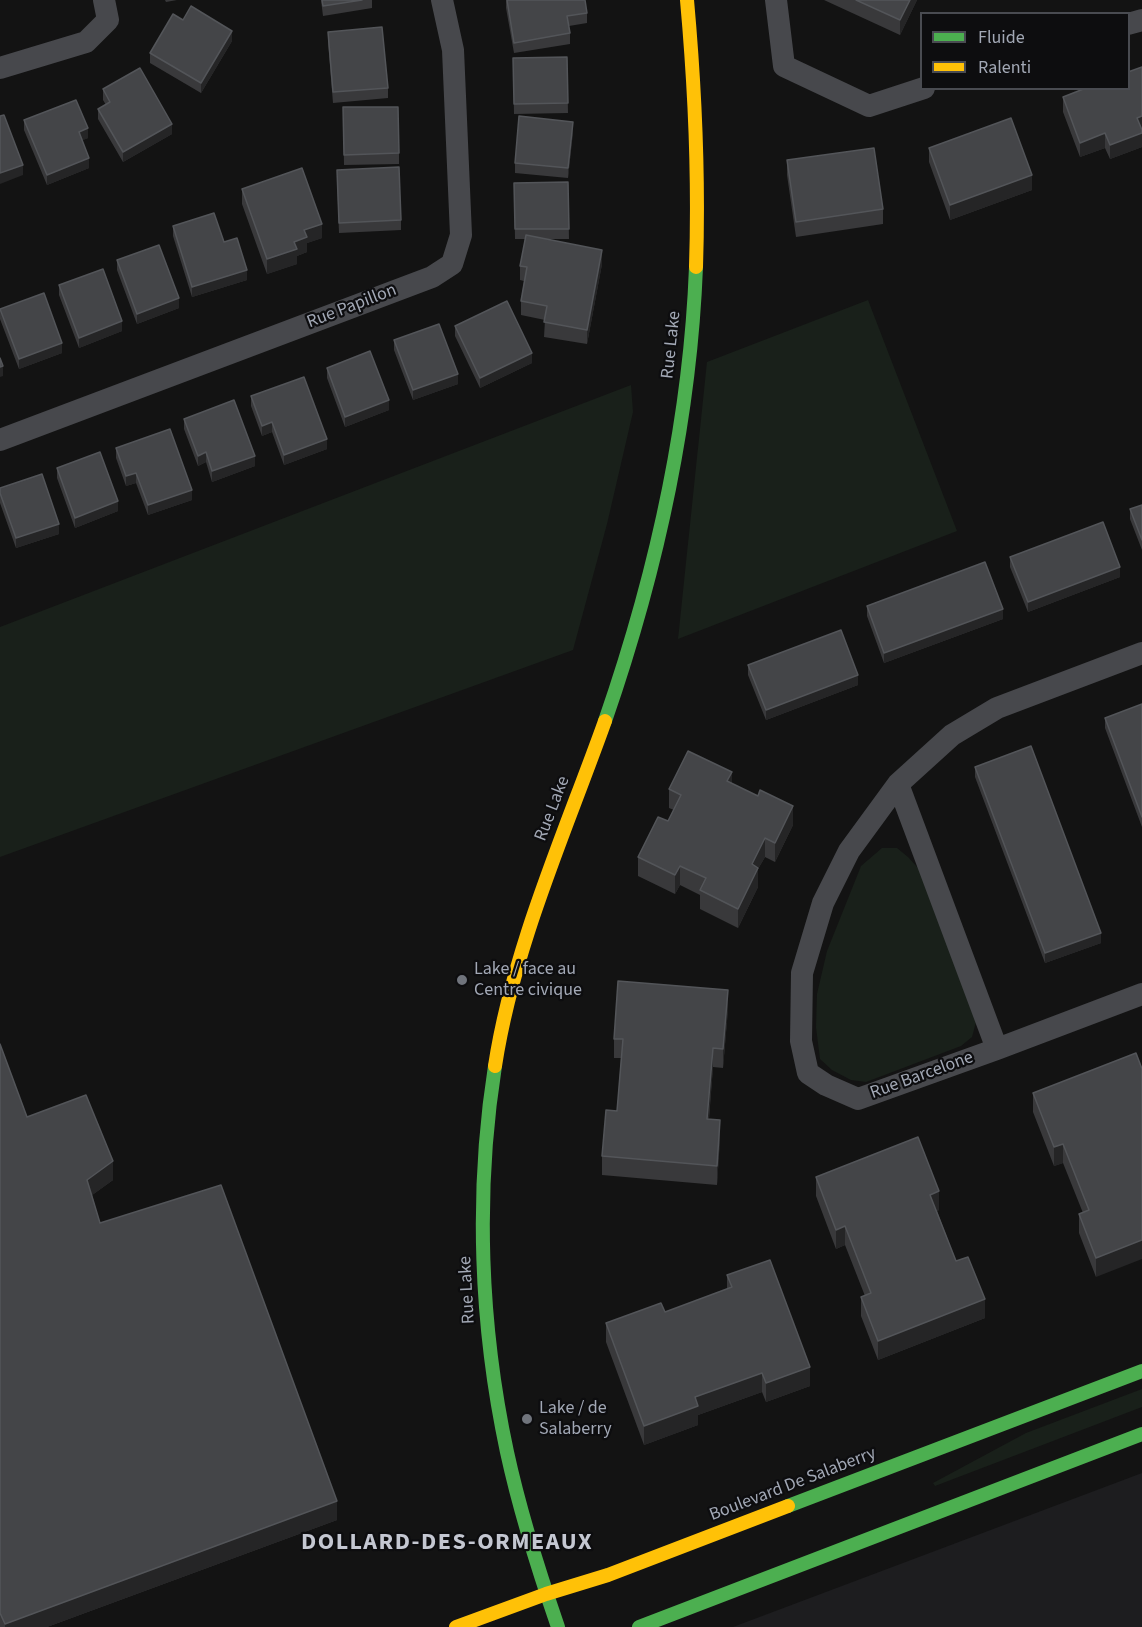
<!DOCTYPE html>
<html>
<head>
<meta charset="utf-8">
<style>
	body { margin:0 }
	#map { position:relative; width:1142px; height:1627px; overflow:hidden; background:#131313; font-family:"Source Sans 3",sans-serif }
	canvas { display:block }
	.legend { position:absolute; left:920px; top:12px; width:210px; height:78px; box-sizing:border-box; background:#0d0d0f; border:2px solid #494b51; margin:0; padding:8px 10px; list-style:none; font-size:18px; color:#a2a8b5 }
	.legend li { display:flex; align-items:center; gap:12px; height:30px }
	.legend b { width:30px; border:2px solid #494b51 }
</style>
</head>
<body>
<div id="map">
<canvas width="1142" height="1627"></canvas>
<ul class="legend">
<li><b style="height:8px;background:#4caf50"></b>Fluide</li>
<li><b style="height:8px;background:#ffc107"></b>Ralenti</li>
</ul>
</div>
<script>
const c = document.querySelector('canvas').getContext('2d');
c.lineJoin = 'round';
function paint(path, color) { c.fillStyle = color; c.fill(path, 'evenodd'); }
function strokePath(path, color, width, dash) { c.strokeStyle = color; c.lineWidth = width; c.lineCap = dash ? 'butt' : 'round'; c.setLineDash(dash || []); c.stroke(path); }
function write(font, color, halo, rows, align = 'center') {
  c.font = font + ' "Source Sans 3",sans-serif'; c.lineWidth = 4.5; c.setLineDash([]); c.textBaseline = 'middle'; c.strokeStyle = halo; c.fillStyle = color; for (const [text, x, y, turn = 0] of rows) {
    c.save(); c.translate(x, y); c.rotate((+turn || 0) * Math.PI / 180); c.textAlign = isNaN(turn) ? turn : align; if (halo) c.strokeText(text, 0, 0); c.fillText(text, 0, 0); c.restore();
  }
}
paint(new Path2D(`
	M1142 1473V1627H733Z`), '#1d1d1f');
paint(new Path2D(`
	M868 300 957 531 678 639 707 362Z
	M631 385 633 412 607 524 573 650 0 857V627Z
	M882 848H897L908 857 919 869 976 1022 972 1037 961 1046 866 1082 851 1080 832 1070 820 1059 816 1027 817 994 827 951 861 866Z
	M1142 1389V1407L935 1486 933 1483 1026 1433Z`), '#19201a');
strokePath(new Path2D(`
	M776 0 784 66 869 106 924 88
	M1128 24 1142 20
	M0 68 86 42 108 20 104 0
	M0 440 432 277 452 264 461 235 453 50 442 0
	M1142 653 997 708 952 735 898 784 849 851 823 903 802 973 801 1041 808 1073 826 1085 858 1099 997 1049 1142 994
	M898 784 997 1049`), '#47484c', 22);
strokePath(new Path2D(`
	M605 721C656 574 690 422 696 267
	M495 1066C475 1193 480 1326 507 1452 520 1512 538 1569 558 1627
	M788 1506 1142 1371
	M639 1627 1142 1434`), '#4caf50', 14);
strokePath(new Path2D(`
	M687 0C695 89 699 177 696 267
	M495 1066C513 948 565 833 605 721
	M456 1627 546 1594 608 1575 788 1506`), '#ffc107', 14);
paint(new Path2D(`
	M165 0H177L166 2Z
	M321 0H372V8L323 16Z
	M506 0 587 13V23L569 26 570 33V44L514 53 506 8Z
	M824 0H917L900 35Z
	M328 32 388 88V98L333 103 328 42Z
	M232 41 201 93 150 63V53Z
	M567 57 568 113 514 114 513 58Z
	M1142 67V147L1110 159 1105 148 1080 157 1063 112V97Z
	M103 89 172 134 123 162 98 119V109L106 105 103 100Z
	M343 107 399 153V164L344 165Z
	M24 120 88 138 82 140 89 168 47 185 24 130Z
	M573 132 568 178 515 173V163Z
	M929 148 1032 190 950 220 929 162Z
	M787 160 883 209V224L796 237 787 175Z
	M337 180 401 220V230L339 233Z
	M568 182 569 239H545L602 264 587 344 544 337 545 320 521 315V301L524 281 520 280V266L525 239H515L514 183Z
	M242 189 322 238 307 243V252L297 256V264L267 274 242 204Z
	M173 226 224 242 247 280 192 297 173 236Z
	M117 260 179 308 137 324 117 270Z
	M59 285 122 331 79 348 59 295Z
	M0 309 62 353 19 369 0 319Z
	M455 326 532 363 480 388 455 336Z
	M394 340 458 384 413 400 394 350Z
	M327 368 389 410 345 427 327 378Z
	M251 396 327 449 284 465 272 432 262 436 251 406Z
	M184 419 255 466 212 482 206 462 198 466 184 429Z
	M116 448 192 500 148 515 136 483 126 486 116 458Z
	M57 468 118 511 75 528 57 478Z
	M0 488 59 534 16 548 0 503Z
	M1142 505V550L1130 519V509Z
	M1010 557 1120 577 1028 612 1010 567Z
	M867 606 1003 619 884 663 867 616Z
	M748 665 858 685 766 720 748 675Z
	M1142 704V827L1105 728V718Z
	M975 767 1101 943 1045 963 975 777Z
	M732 783 793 825 775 862 765 857 758 869V887L738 928 700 909V895L680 885 675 894 638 876V857L668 821 674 810 669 808V789Z
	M728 1009 723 1068 713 1067 709 1119 720 1139 717 1185 602 1175V1156L617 1111 621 1058H614V1039Z
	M0 1044 27 1117 113 1180 92 1195 100 1223 337 1520 47 1627H0Z
	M1136 1053 1096 1277 1079 1233V1214L1083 1213 1063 1163 1054 1166 1033 1112V1093Z
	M816 1177 939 1210 937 1211 956 1261 985 1318 878 1360 861 1316V1297L865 1296 845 1245 836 1249 816 1196Z
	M727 1275 810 1386 766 1402 762 1392 698 1415V1425L644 1445 606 1342V1323L665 1312 727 1289Z`), '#39393b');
paint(new Path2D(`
	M910 0H917L900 35V20Z
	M232 31V41L201 93V83Z
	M1142 116V131L1137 118Z
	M573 122V132L568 178V168Z
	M172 124V134L123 162V152Z
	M88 128V138L79 142V132Z
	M1105 133V148L1080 157V143Z
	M1142 133V147L1110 159V145Z
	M89 158V168L47 185V175Z
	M23 165V175L0 184V173Z
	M1032 175V190L950 220V205Z
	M322 224V238L307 243V252L297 256V264L267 274V259L294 242 304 230Z
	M602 250V264L587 344V330Z
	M247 270V280L192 297V287Z
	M179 298V308L137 324V314Z
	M122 321V331L79 348V338Z
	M62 343V353L19 369V359Z
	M532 353V363L480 388V378Z
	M3 366V376L0 377V367Z
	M458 374V384L413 400V390Z
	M389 400V410L345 427V417Z
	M272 422V432L262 436V426Z
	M327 439V449L284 465V455Z
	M206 452V462L198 466V456Z
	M255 456V466L212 482V471Z
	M136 473V483L126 486V476Z
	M192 490V500L148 515V505Z
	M118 501V511L75 528V518Z
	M59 524V534L16 548V538Z
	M1120 567V577L1028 612V602Z
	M1003 609V619L884 663V653Z
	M858 675V685L766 720V710Z
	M732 772V791L727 781Z
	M793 806V825L775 862V843Z
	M765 838V857L758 869V887L738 928V909L752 864Z
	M680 866V885L675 894V875Z
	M1101 933V943L1045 963V953Z
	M728 990V1009L723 1068V1049Z
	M713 1048V1067L707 1138V1119Z
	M720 1120V1139L717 1185V1166Z
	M1063 1144V1163L1054 1166V1147Z
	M113 1161V1180L87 1199V1180Z
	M939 1191V1210L930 1214V1195Z
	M845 1226V1245L836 1249V1230Z
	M1142 1240V1259L1096 1277V1258Z
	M985 1299V1318L878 1360V1341Z
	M810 1367V1386L766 1402V1383Z
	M762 1373V1392L698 1415V1425L644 1445V1426L695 1397Z
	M337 1501V1520L47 1627H5V1624Z`), '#252526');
const building = new Path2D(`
	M322 0H362L323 6Z
	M507 0H585L587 13 567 16 570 33 514 43Z
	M856 0H910L900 20Z
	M191 6 232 31 201 83 150 53 173 14 183 20Z
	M382 27 388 88 333 92 328 32Z
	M567 57 568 103 514 104 513 58Z
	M1142 67V116L1137 118 1142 130V133L1110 145 1105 133 1080 143 1063 97 1086 88H1128V72Z
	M140 68 172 124 123 152 98 109 110 102 103 89Z
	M76 100 88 128 79 132 89 158 47 175 24 120Z
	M343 107H398L399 153 344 155Z
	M4 115 23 165 0 173V116Z
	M519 116 573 122 568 168 515 163Z
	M1011 118 1032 175 950 205 929 148Z
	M874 148 883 209 796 222 787 160Z
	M399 167 401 220 339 223 337 170Z
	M302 168 322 224 304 230 307 237 294 242 297 249 267 259 242 189Z
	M568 182 569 229H515L514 183Z
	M214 213 224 242 237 238 247 270 192 287 173 226Z
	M526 235 602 250 587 330 544 322 547 306 521 301 527 267 520 266Z
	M159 245 179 298 137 314 117 260Z
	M103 269 122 321 79 338 59 285Z
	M44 293 62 343 19 359 0 309Z
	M507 301 532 353 480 378 455 326Z
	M439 324 458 374 413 390 394 340Z
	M370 351 389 400 345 417 327 368Z
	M0 358 3 366 0 367Z
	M304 377 327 439 284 455 272 422 262 426 251 396Z
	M234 400 255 456 212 471 206 452 198 456 184 419Z
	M170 429 192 490 148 505 136 473 126 476 116 448Z
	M100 452 118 501 75 518 57 468Z
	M42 474 59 524 16 538 0 493V488Z
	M1142 505V540L1130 509Z
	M1103 522 1120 567 1028 602 1010 557Z
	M985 562 1003 609 884 653 867 606Z
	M841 630 858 675 766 710 748 665Z
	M1142 704V817L1105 718Z
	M1031 746 1101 933 1045 953 975 767Z
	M688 751 732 772 727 781 758 796 760 790 793 806 775 843 765 838 752 864 758 868 738 909 700 890 706 878 680 866 675 875 638 857 658 817 668 821 681 795 669 789Z
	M618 981 728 990 723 1049 713 1048 707 1119 720 1120 717 1166 602 1156 606 1110 617 1111 623 1039H614Z
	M0 1044 27 1117 86 1095 113 1161 87 1180 100 1223 221 1185 337 1501 5 1624 0 1613Z
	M1136 1053 1142 1069V1240L1096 1258 1079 1214 1089 1210 1063 1144 1054 1147 1033 1093Z
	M918 1137 939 1191 930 1195 956 1261 968 1257 985 1299 878 1341 861 1297 871 1293 845 1226 836 1230 816 1177Z
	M770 1260 810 1367 766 1383 762 1373 695 1397 698 1406 644 1426 606 1323 661 1303 665 1312 732 1287 727 1275Z`);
paint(building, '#444548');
strokePath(building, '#535559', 1.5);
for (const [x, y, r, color] of [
	[462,980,6,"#70747c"],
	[527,1419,6,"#70747c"]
]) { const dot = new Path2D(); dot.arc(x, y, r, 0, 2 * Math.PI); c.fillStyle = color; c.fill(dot); strokePath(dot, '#0d0d0f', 2); }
write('18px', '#a2a8b5', '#0d0d0f', [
	["Rue Papillon",352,307,-21],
	["Rue Lake",672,345,-84],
	["Rue Lake",553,809,-69],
	["Rue Barcelone",922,1076,-20],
	["Rue Lake",468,1290,-93],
	["Boulevard De Salaberry",793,1485,-21]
]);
write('18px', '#a2a8b5', '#0d0d0f', [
	["Lake / face au",474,970],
	["Centre civique",474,991],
	["Lake / de",539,1409],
	["Salaberry",539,1430]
], 'left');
c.letterSpacing = '1.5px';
write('bold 24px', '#c4c7d1', '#0d0d0f', [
	["DOLLARD-DES-ORMEAUX",447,1544]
]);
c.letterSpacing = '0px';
</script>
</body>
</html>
